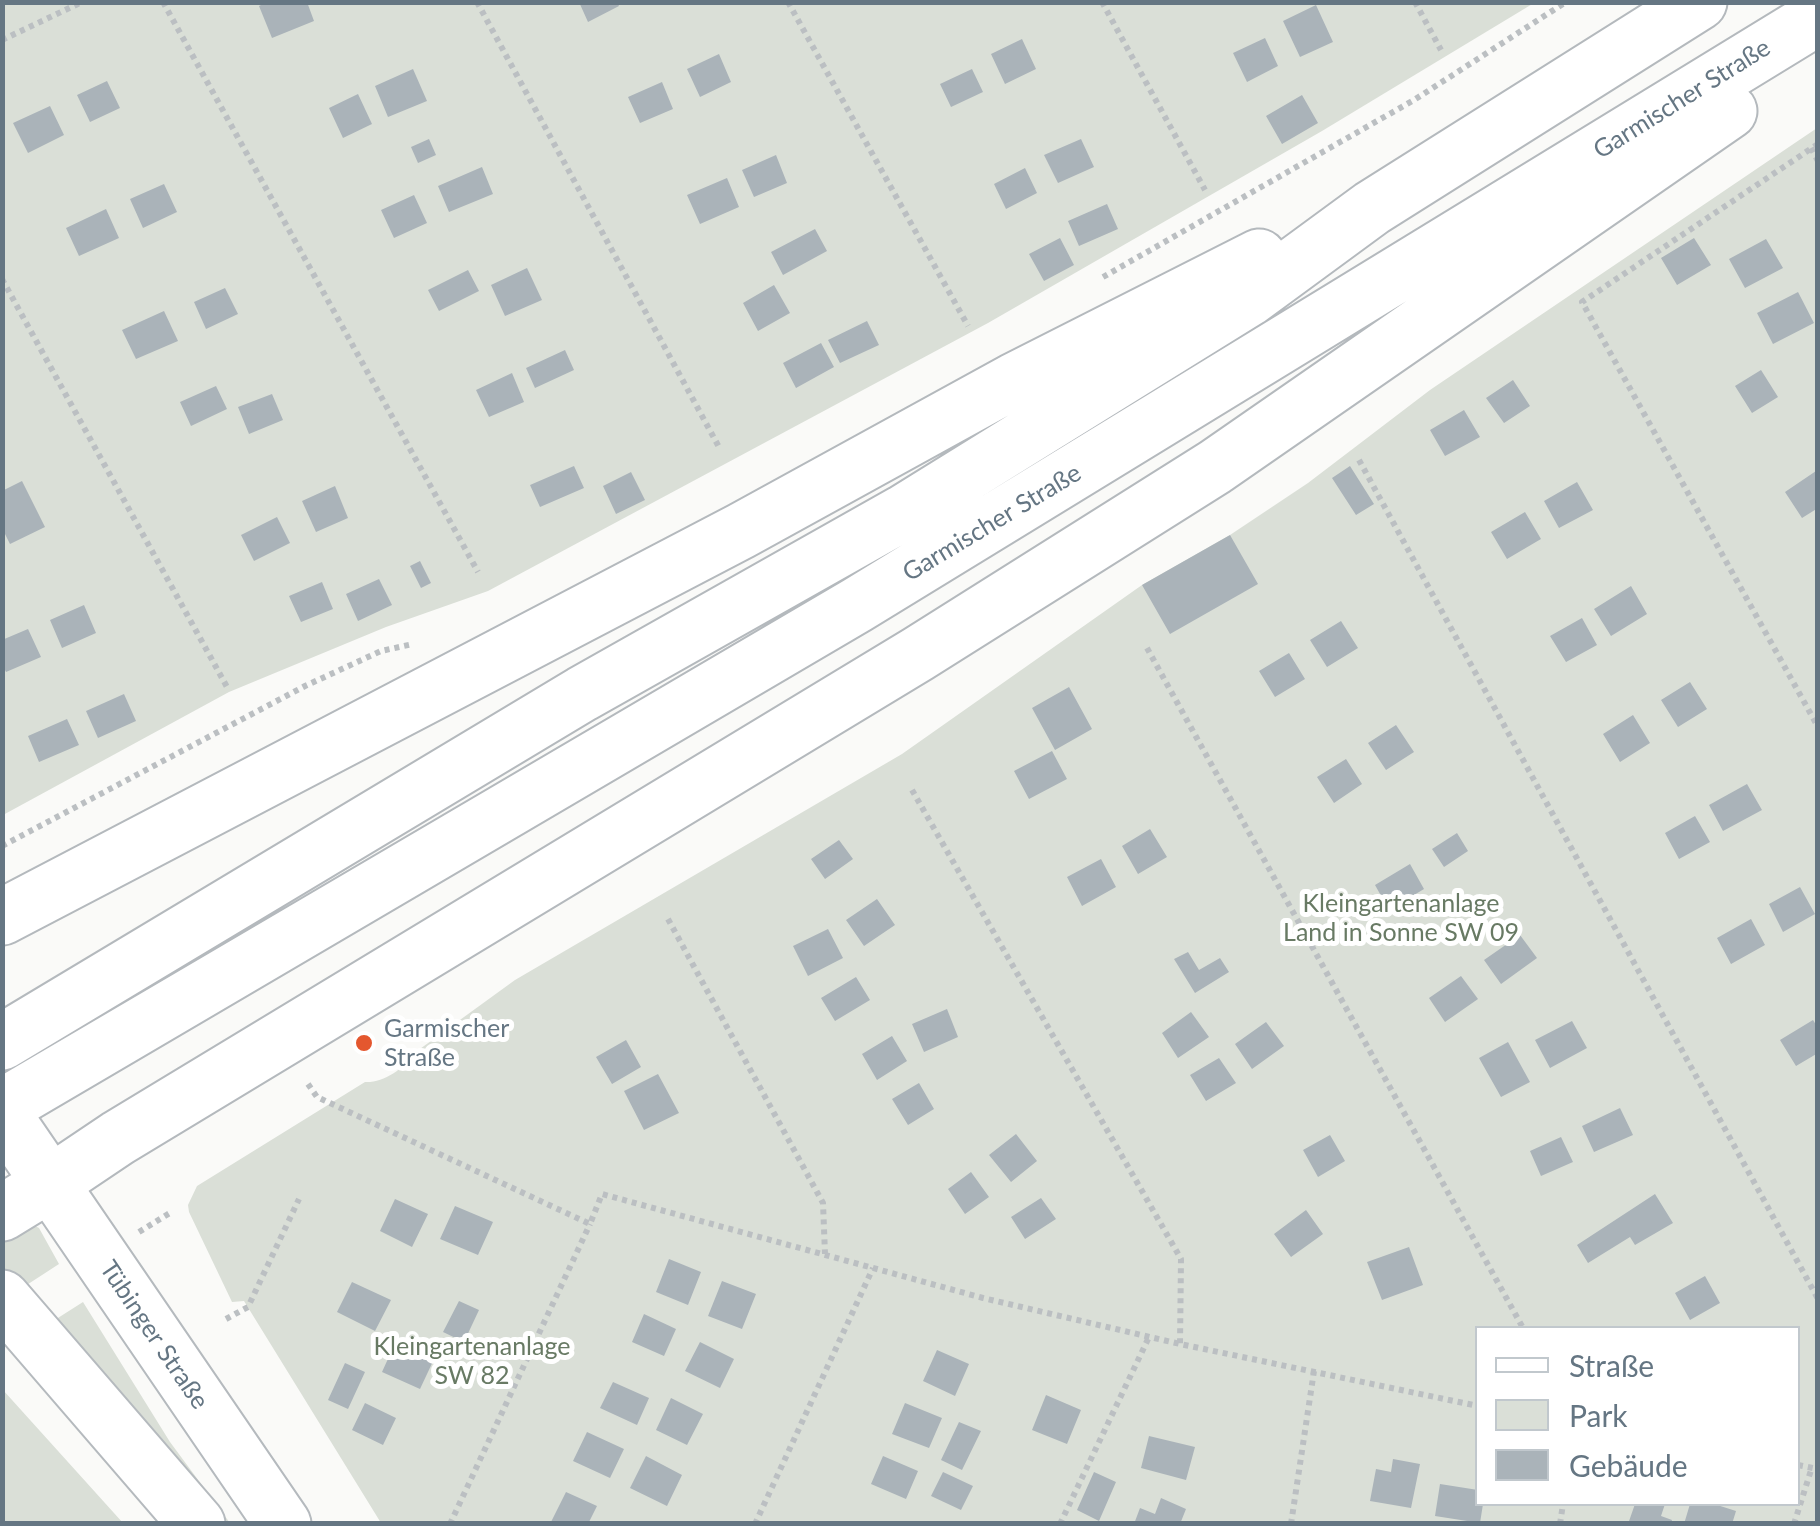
<!DOCTYPE html>
<html>
<head>
<meta charset="utf-8">
<style>
	body { margin:0 }
	#map { position:relative; width:1820px; height:1526px; overflow:hidden; background:#fafaf8; font-family:Lato,sans-serif }
	canvas { display:block }
	.frame { position:absolute; inset:0; border:5px solid #657683; pointer-events:none }
	.legend { position:absolute; left:1475px; top:1326px; width:325px; height:180px; box-sizing:border-box; background:#fff; border:2px solid #c1c8cd; margin:0; padding:12px 18px; list-style:none; font-size:30px; color:#657683 }
	.legend li { display:flex; align-items:center; gap:20px; height:50px }
	.legend b { width:50px; border:2px solid #c1c8cd }
</style>
</head>
<body>
<div id="map">
<canvas width="1820" height="1526"></canvas>
<div class="frame"></div>
<ul class="legend">
<li><b style="height:12px;background:#fff"></b>Straße</li>
<li><b style="height:28px;background:#dadfd7"></b>Park</li>
<li><b style="height:28px;background:#aab3b9"></b>Gebäude</li>
</ul>
</div>
<script>
const c = document.querySelector('canvas').getContext('2d');
c.lineJoin = 'round';
function paint(path, color) { c.fillStyle = color; c.fill(path, 'evenodd'); }
function strokePath(path, color, width, dash) { c.strokeStyle = color; c.lineWidth = width; c.lineCap = dash ? 'butt' : 'round'; c.setLineDash(dash || []); c.stroke(path); }
function write(font, color, halo, rows, align = 'center') {
  c.font = font + ' Lato,sans-serif'; c.lineWidth = 10; c.setLineDash([]); c.textBaseline = 'middle'; c.strokeStyle = halo; c.fillStyle = color; for (const [text, x, y, turn = 0] of rows) {
    c.save(); c.translate(x, y); c.rotate((+turn || 0) * Math.PI / 180); c.textAlign = isNaN(turn) ? turn : align; if (halo) c.strokeText(text, 0, 0); c.fillText(text, 0, 0); c.restore();
  }
}
paint(new Path2D(`
	M3 3H1534L1322 131 988 323 488 591 386 627 229 692 3 815Z
	M1817 128V1523H381L244 1301 232 1302 189 1212 188 1205 197 1186 365 1082C383 1083 404 1069 413 1054L515 980 902 754 1142 585 1230 535 1308 483 1430 390ZM1478 1328H1798V1504H1478Z
	M35 1226 39 1228 59 1264 19 1290 3 1270V1241Z
	M83 1302 170 1442 230 1523H221L50 1323Z
	M2 1390H3L123 1523H3Z`), '#dadfd7');
paint(new Path2D(`
	M267 2H307L314 21 272 38 259 6Z
	M579 2H617L619 6 588 22Z
	M1316 5 1333 42 1300 57 1283 21Z
	M1265 38 1278 66 1247 82 1233 53Z
	M1022 39 1036 69 1005 84 991 54Z
	M719 54 731 82 700 97 687 69Z
	M413 69 427 101 388 117 375 86Z
	M972 69 983 92 951 107 940 84Z
	M107 81 120 108 90 122 77 95Z
	M662 82 673 109 640 123 628 97Z
	M358 94 372 124 343 138 329 108Z
	M1302 95 1318 123 1282 144 1266 116Z
	M50 106 64 135 28 153 13 123Z
	M429 139 436 155 418 163 411 147Z
	M1081 139 1094 167 1058 183 1044 155Z
	M776 155 787 183 754 197 742 170Z
	M482 167 493 194 449 212 438 186Z
	M1025 168 1037 193 1006 209 994 184Z
	M727 178 739 207 700 224 687 195Z
	M164 184 177 212 143 228 130 199Z
	M414 195 427 223 394 238 381 210Z
	M1107 204 1118 229 1079 246 1068 221Z
	M106 209 119 238 79 256 66 228Z
	M815 229 827 251 783 275 771 252Z
	M1060 238 1074 265 1044 281 1029 254Z
	M1694 238 1711 265 1677 285 1661 258Z
	M1766 239 1783 268 1745 288 1729 259Z
	M527 268 542 300 505 316 491 285Z
	M468 270 479 291 439 311 428 290Z
	M774 285 790 313 758 331 743 303Z
	M225 288 238 314 206 329 194 302Z
	M1798 292 1814 323 1773 344 1757 313Z
	M164 311 178 341 136 359 122 330Z
	M867 321 879 345 840 363 828 340Z
	M821 343 834 367 796 388 783 363Z
	M565 350 574 370 535 388 526 368Z
	M1761 370 1778 397 1752 413 1735 386Z
	M512 373 524 402 489 417 476 390Z
	M1513 380 1530 406 1504 423 1486 398Z
	M216 386 227 409 191 426 180 402Z
	M272 394 283 420 249 434 238 407Z
	M1464 410 1480 437 1445 456 1430 430Z
	M574 466 584 488 540 507 530 485Z
	M1350 466 1374 504 1356 515 1332 478Z
	M1816 471 1818 508 1802 518 1785 492Z
	M631 472 645 500 616 514 603 486Z
	M22 481 45 527 10 544 2 528V491Z
	M1577 482 1593 510 1559 528 1544 501Z
	M335 486 348 518 316 532 302 501Z
	M1525 512 1541 539 1507 559 1491 532Z
	M277 517 290 543 254 561 241 535Z
	M1230 535 1258 584 1170 634 1142 585Z
	M420 561 431 583 421 588 410 566Z
	M379 579 392 605 358 621 346 594Z
	M322 582 333 609 301 622 289 596Z
	M1631 586 1647 614 1611 636 1594 609Z
	M84 605 96 633 62 648 50 620Z
	M1582 618 1597 645 1566 662 1550 636Z
	M1341 621 1358 648 1327 667 1310 640Z
	M28 629 41 657 6 672 2 664V640Z
	M1289 653 1305 679 1275 697 1259 671Z
	M1690 682 1707 709 1678 727 1661 700Z
	M1069 687 1092 729 1055 750 1032 708Z
	M124 694 136 721 98 738 86 711Z
	M1633 715 1650 743 1620 762 1603 734Z
	M67 719 79 745 39 762 28 736Z
	M1396 725 1414 752 1386 770 1368 743Z
	M1052 751 1067 779 1029 799 1014 771Z
	M1346 759 1362 784 1334 803 1317 777Z
	M1747 784 1762 810 1723 831 1709 805Z
	M1695 816 1710 842 1679 859 1665 833Z
	M1150 829 1167 857 1138 874 1122 846Z
	M1457 833 1468 851 1444 867 1432 849Z
	M839 840 853 859 825 879 811 859Z
	M1101 859 1116 887 1082 906 1067 877Z
	M1410 864 1424 889 1389 910 1375 885Z
	M1800 887 1815 914 1783 932 1769 904Z
	M877 899 895 925 864 946 846 920Z
	M1751 919 1765 945 1731 964 1717 938Z
	M828 929 843 958 808 976 793 946Z
	M1520 935 1537 958 1501 984 1484 960Z
	M1188 952 1199 970 1220 958 1229 972 1195 993 1174 959Z
	M1461 976 1478 999 1445 1022 1429 998Z
	M856 977 870 1000 835 1021 821 998Z
	M947 1009 958 1037 924 1052 912 1024Z
	M1191 1012 1209 1037 1178 1058 1162 1033Z
	M1813 1020 1818 1028V1053L1796 1066 1780 1040Z
	M1572 1021 1587 1048 1550 1068 1535 1040Z
	M1266 1022 1284 1046 1252 1069 1235 1044Z
	M892 1036 907 1061 877 1080 862 1054Z
	M626 1040 641 1067 612 1084 596 1057Z
	M1508 1042 1530 1082 1501 1097 1479 1058Z
	M1219 1058 1236 1083 1206 1101 1190 1075Z
	M658 1074 679 1113 644 1130 624 1091Z
	M919 1083 934 1109 908 1125 892 1099Z
	M1620 1108 1633 1135 1594 1152 1582 1126Z
	M1016 1134 1037 1161 1011 1182 989 1155Z
	M1330 1135 1345 1161 1318 1177 1303 1150Z
	M1561 1137 1573 1162 1541 1176 1530 1151Z
	M971 1172 989 1197 965 1214 948 1189Z
	M1655 1194 1673 1223 1635 1245 1630 1237 1588 1263 1577 1245Z
	M1041 1198 1056 1219 1025 1239 1011 1217Z
	M395 1199 428 1214 412 1247 380 1231Z
	M455 1206 493 1222 478 1255 440 1239Z
	M1306 1210 1323 1234 1291 1257 1274 1234Z
	M1409 1247 1423 1285 1382 1300 1367 1262Z
	M669 1259 701 1272 688 1305 656 1292Z
	M1705 1276 1720 1303 1690 1320 1675 1293Z
	M722 1281 756 1294 742 1329 708 1316Z
	M352 1282 391 1300 375 1331 337 1312Z
	M459 1301 479 1310 464 1342 443 1332Z
	M644 1314 676 1329 664 1356 632 1342Z
	M397 1339 435 1357 420 1389 382 1372Z
	M700 1342 734 1359 720 1388 685 1371Z
	M937 1350 969 1364 955 1396 923 1381Z
	M345 1363 365 1372 348 1409 328 1400Z
	M613 1382 649 1398 637 1425 600 1408Z
	M1046 1395 1081 1410 1067 1444 1032 1430Z
	M671 1398 703 1414 687 1445 656 1430Z
	M365 1403 396 1418 383 1445 352 1430Z
	M905 1403 942 1418 929 1448 892 1434Z
	M959 1422 981 1431 962 1470 941 1460Z
	M587 1432 624 1449 610 1478 573 1461Z
	M1149 1436 1195 1447 1186 1480 1141 1468Z
	M646 1456 682 1475 667 1506 630 1488Z
	M883 1456 918 1471 906 1499 871 1484Z
	M1393 1459 1420 1464 1411 1508 1370 1501 1376 1469 1391 1472Z
	M943 1472 973 1486 961 1510 931 1496Z
	M1094 1472 1116 1482 1099 1521 1077 1510Z
	M1440 1484 1478 1490V1504H1483L1480 1523 1435 1516Z
	M566 1492 597 1506 588 1524H550Z
	M1161 1498 1186 1509 1180 1524H1134L1140 1508 1155 1514Z
	M1635 1504H1665L1661 1516 1672 1520 1671 1524H1628Z
	M1690 1504H1714L1736 1511 1732 1524H1684Z`), '#aab3b9');
const major = new Path2D(`
	M2 1113 283 1524
	M2 1213 51 1183
	M2 1298 197 1524`);
const highway = new Path2D(`
	M2 917 741 531 1014 381 1259 257
	M2 1042 582 694 903 513 1248 299 1372 208 1699 2
	M2 1107 857 605 1818 17
	M51 1183 118 1138 918 654 1215 467 1729 111`);
strokePath(major, '#b5babe', 59);
strokePath(highway, '#b4b9bd', 59);
strokePath(new Path2D(`
	M163 2 478 572
	M477 2 720 449
	M788 2 968 326
	M1102 2 1205 190
	M1415 2 1441 50
	M2 40 82 2
	M1818 144 1582 302 1818 727
	M1811 148 1818 161
	M1103 277 1414 100 1566 2
	M2 279 227 687
	M1359 460 1818 1299
	M1147 648 1523 1328
	M912 790 1181 1259 1180 1344
	M2 846 305 686 381 651 413 644
	M668 919 823 1203 825 1254
	M308 1084 317 1097 590 1224 602 1194 983 1298 1180 1344 1478 1406
	M139 1232 173 1211
	M226 1319 248 1307 299 1199
	M1798 1465 1818 1469
	M450 1524 590 1224
	M755 1524 873 1268
	M1060 1524 1149 1337
	M1291 1524 1314 1371
	M1560 1524 1563 1504
	M1794 1524 1812 1467`), '#bbbfc2', 6, [5, 5]);
strokePath(major, '#fff', 55);
strokePath(highway, '#fff', 55);
for (const [x, y, r, color] of [
	[364,1043,10,"#e4572e"]
]) { const dot = new Path2D(); dot.arc(x, y, r, 0, 2 * Math.PI); c.fillStyle = color; c.fill(dot); strokePath(dot, '#fff', 4); }
write('25px', '#657683', '#fff', [
	["Garmischer Straße",1682,99,-32],
	["Garmischer Straße",992,523,-31],
	["Tübinger Straße",154,1335,56]
]);
write('25px', '#687a64', '#fff', [
	["Kleingartenanlage",1401,904],
	["Land in Sonne SW 09",1401,933],
	["Kleingartenanlage",472,1347],
	["SW 82",472,1376]
]);
write('25px', '#657683', '#fff', [
	["Garmischer",384,1029],
	["Straße",384,1058]
], 'left');
</script>
</body>
</html>
